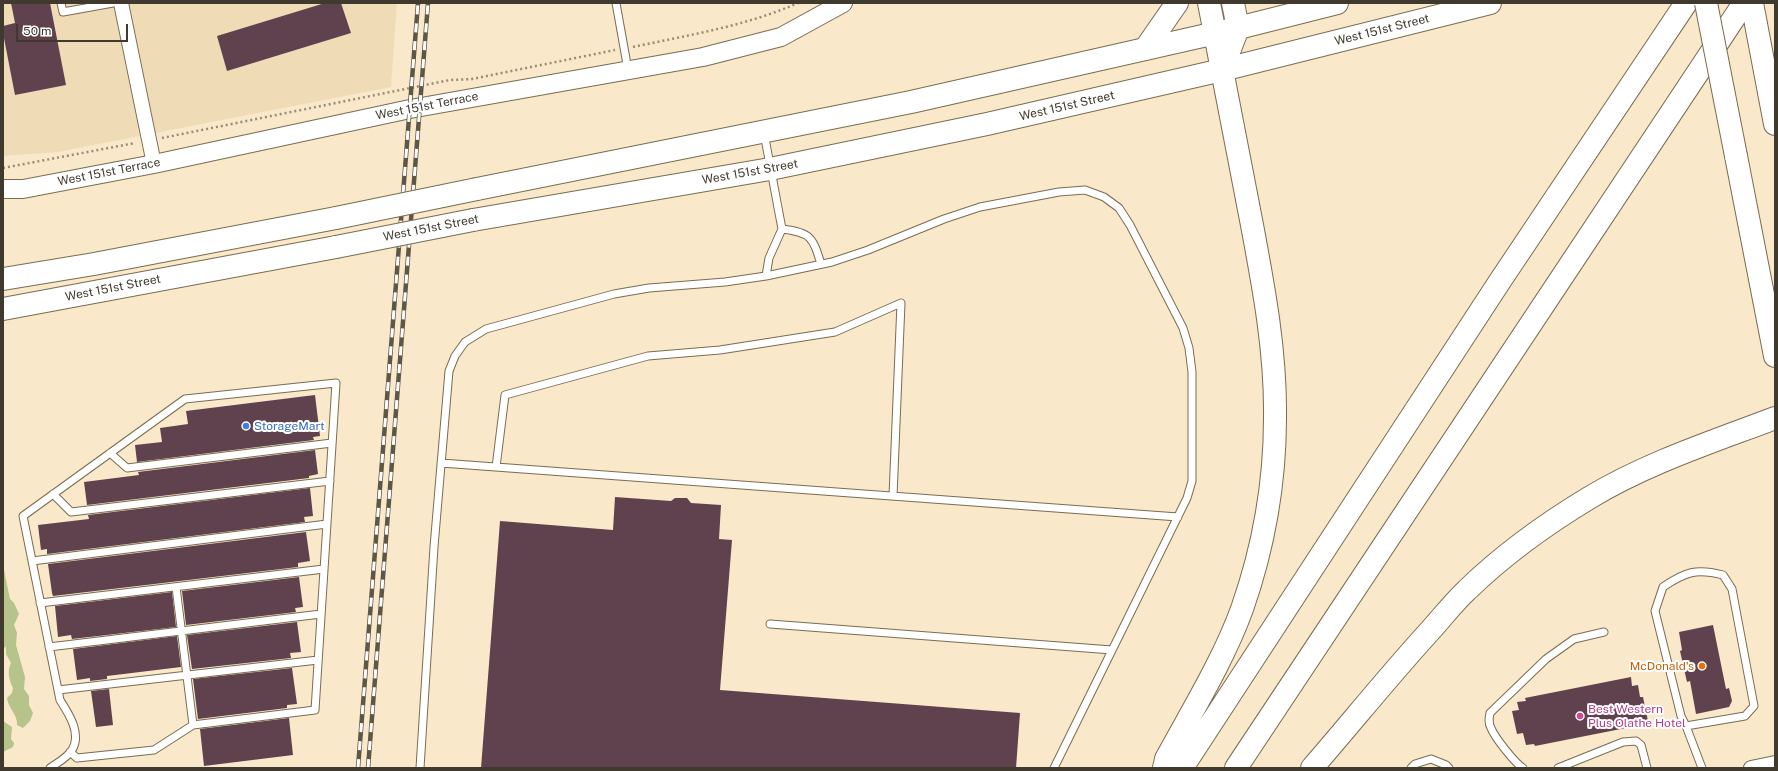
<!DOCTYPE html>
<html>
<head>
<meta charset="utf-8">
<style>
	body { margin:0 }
	#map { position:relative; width:1778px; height:771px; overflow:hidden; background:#f9e9ca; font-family:"Public Sans",sans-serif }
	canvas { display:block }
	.frame { position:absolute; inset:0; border:4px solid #403a2e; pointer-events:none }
	.scale { position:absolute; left:16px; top:24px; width:112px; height:18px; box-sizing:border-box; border:2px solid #403a2e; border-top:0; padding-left:5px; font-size:12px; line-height:14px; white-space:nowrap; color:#403a2e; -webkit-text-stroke:3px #fff; paint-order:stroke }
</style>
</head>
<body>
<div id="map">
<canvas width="1778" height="771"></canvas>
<div class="frame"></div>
<div class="scale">50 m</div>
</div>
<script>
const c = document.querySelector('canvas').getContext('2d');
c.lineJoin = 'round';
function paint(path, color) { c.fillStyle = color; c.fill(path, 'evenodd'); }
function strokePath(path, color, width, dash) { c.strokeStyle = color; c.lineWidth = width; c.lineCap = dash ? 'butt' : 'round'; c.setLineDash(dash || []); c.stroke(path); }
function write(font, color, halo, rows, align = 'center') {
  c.font = font + ' "Public Sans",sans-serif'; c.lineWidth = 4; c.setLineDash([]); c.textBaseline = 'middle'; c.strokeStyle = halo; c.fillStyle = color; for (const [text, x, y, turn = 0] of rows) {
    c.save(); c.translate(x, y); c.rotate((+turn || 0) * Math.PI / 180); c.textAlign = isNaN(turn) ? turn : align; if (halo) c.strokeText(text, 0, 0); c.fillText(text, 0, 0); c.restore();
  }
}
paint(new Path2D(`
	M3 3H397L391 87 58 152 3 156Z`), '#efdcb7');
paint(new Path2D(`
	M3 565 10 599 14 603 19 614 14 625 17 633 16 645 25 677 24 689 29 696V705L33 713 30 721 23 728 17 725C18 715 8 708 7 698L12 693 13 688C9 680 7 671 11 663L6 654V646L3 650Z
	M3 721 12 727 11 739 14 743 13 747 3 752Z`), '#b6c38a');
paint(new Path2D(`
	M11 3H50L66 85 15 95 3 33V26L15 23Z
	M325 3H341L351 33 227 71 217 36Z
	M315 395 320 436 313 437 314 440 137 462 135 445 162 442 160 428 188 424 186 411Z
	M315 450 318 474 309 476V478L87 505 84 482 139 475 138 472Z
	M310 488 313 516 304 517 305 522 47 554V549L41 550 38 525 89 519 88 515Z
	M615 497 671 501 675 498H687L691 503 721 505 719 539 732 540 720 690 1020 713 1016 768H481L500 521 613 530Z
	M306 532 310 561 298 563V567L53 596 52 593 48 564Z
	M299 577 303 607 295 608 296 612 186 625 182 591Z
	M172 592 176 627 72 639 71 635 58 637 55 606Z
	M297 622 301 652 290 653 291 658 192 669 187 635Z
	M1713 625 1726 689 1729 688 1732 701 1729 707 1696 714 1690 681 1687 682 1680 651 1682 650 1679 632Z
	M177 636 181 667 107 676V679L90 681V678L77 680 73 649Z
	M292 668 297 704 287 705V708L198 719 193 679Z
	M1631 677 1632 686 1638 685 1640 697H1643L1648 721 1640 722 1641 725 1535 746 1534 744 1526 745 1523 733 1517 734 1512 711 1519 710 1517 702 1526 701 1525 698Z
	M109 689 113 725 96 727 91 691Z
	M289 718 293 755 204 766 200 729Z`), '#5f424e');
const service = new Path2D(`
	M61 3 63 12 113 3
	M616 3 628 70
	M764 133 782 229 769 258 766 276
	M782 229C811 232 813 238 821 264
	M110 453 127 468 332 443
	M441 463 1178 517
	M496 467 505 395 648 356 720 350 835 332 901 303 893 496
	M53 494 71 512 330 481
	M32 561 327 524
	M40 603 324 569
	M770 624 1112 650
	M49 647 321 614
	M58 690 318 660
	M1686 726 1745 716 1754 706 1732 589 1723 575C1696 568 1685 572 1663 587L1655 611 1681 716 1686 726 1702 768
	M70 752 77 758 154 750 193 725
	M50 768C57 763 67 758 72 750 82 734 69 714 60 700L23 516 185 399 336 383 315 710 193 725 176 587
	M420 768 434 547 449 371 455 356 465 342 486 329 614 294 649 288 725 282 766 276 832 262 868 250 944 219 980 207 1059 192 1085 190 1104 197 1119 208 1130 225 1183 328 1189 348 1192 372V481L1187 498 1054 768
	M1411 768 1415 764 1431 759 1446 765 1449 768
	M1523 768C1515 763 1495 738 1491 728 1488 723 1489 718 1490 713L1546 659 1574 639 1604 632
	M1558 768 1623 742 1636 741 1641 745 1647 768`);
const minor = new Path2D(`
	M121 3 154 164
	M1751 768 1775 763`);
const tertiary = new Path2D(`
	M3 189H23L154 164 410 109 703 57 781 37 843 3`);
const primary = new Path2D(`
	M477 189 911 102 1238 28 1337 3
	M473 220 770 169 987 124 1222 70 1490 3
	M3 279 94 264 336 218
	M3 309 336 247`);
const trunk = new Path2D(`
	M1209 3 1222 70
	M1752 3 1775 124
	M1145 49 1177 3
	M1222 70 1238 28 1233 3
	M1736 156 1775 356`);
const motorway = new Path2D(`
	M1164 768 1166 759C1192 711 1223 661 1242 609 1263 549 1275 482 1275 418 1276 353 1264 289 1252 225 1242 173 1232 122 1222 70
	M1182 768 1500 281 1686 3
	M1236 768 1744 3
	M1312 768C1351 723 1388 677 1428 633 1441 619 1453 603 1467 590 1503 555 1546 524 1589 498 1647 463 1712 442 1775 418`);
strokePath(service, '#7a6c51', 9);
strokePath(minor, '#7a6c51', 16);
strokePath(tertiary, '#7a6c51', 20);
strokePath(primary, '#7a6c51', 24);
strokePath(trunk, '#7a6c51', 24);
strokePath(motorway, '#7a6c51', 24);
strokePath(new Path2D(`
	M633 47C689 35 746 26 798 3
	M162 138 450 80 472 79 615 50
	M3 168 135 143`), '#968c77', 2.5, [2, 3]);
strokePath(service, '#fff', 7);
strokePath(minor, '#fff', 14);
strokePath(tertiary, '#fff', 18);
strokePath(primary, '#fff', 22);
strokePath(trunk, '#fff', 22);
strokePath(motorway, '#fff', 22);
const rail = new Path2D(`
	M358 768 418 3
	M368 768 428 3`);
strokePath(rail, '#5e5748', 4.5);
strokePath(rail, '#fff', 3, [9]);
const primaryBridge = new Path2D(`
	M336 218 477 189
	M336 247 473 220`);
const trunkBridge = new Path2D(`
	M1706 3 1736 156`);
strokePath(primaryBridge, '#7a6c51', 24, []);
strokePath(trunkBridge, '#7a6c51', 24, []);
strokePath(primaryBridge, '#fff', 22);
strokePath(trunkBridge, '#fff', 22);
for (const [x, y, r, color] of [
	[246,426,4,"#3f7fe0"],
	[1702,666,4,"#e8710a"],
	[1580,716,4,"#d1479c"]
]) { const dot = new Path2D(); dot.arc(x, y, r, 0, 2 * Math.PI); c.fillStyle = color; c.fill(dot); strokePath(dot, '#fff', 1.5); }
write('12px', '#403a2e', '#fff', [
	["West 151st Street",1382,30,-14],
	["West 151st Terrace",427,106,-11],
	["West 151st Street",1067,106,-13],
	["West 151st Terrace",109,172,-11],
	["West 151st Street",750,172,-10],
	["West 151st Street",431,228,-11],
	["West 151st Street",113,288,-11]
]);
write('12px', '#366cbe', '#fff', [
	["StorageMart",254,426]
], 'left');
write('12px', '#c56008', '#fff', [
	["McDonald's",1694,666]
], 'right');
write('12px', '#b23c85', '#fff', [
	["Best Western",1588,709],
	["Plus Olathe Hotel",1588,723]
], 'left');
</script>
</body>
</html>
